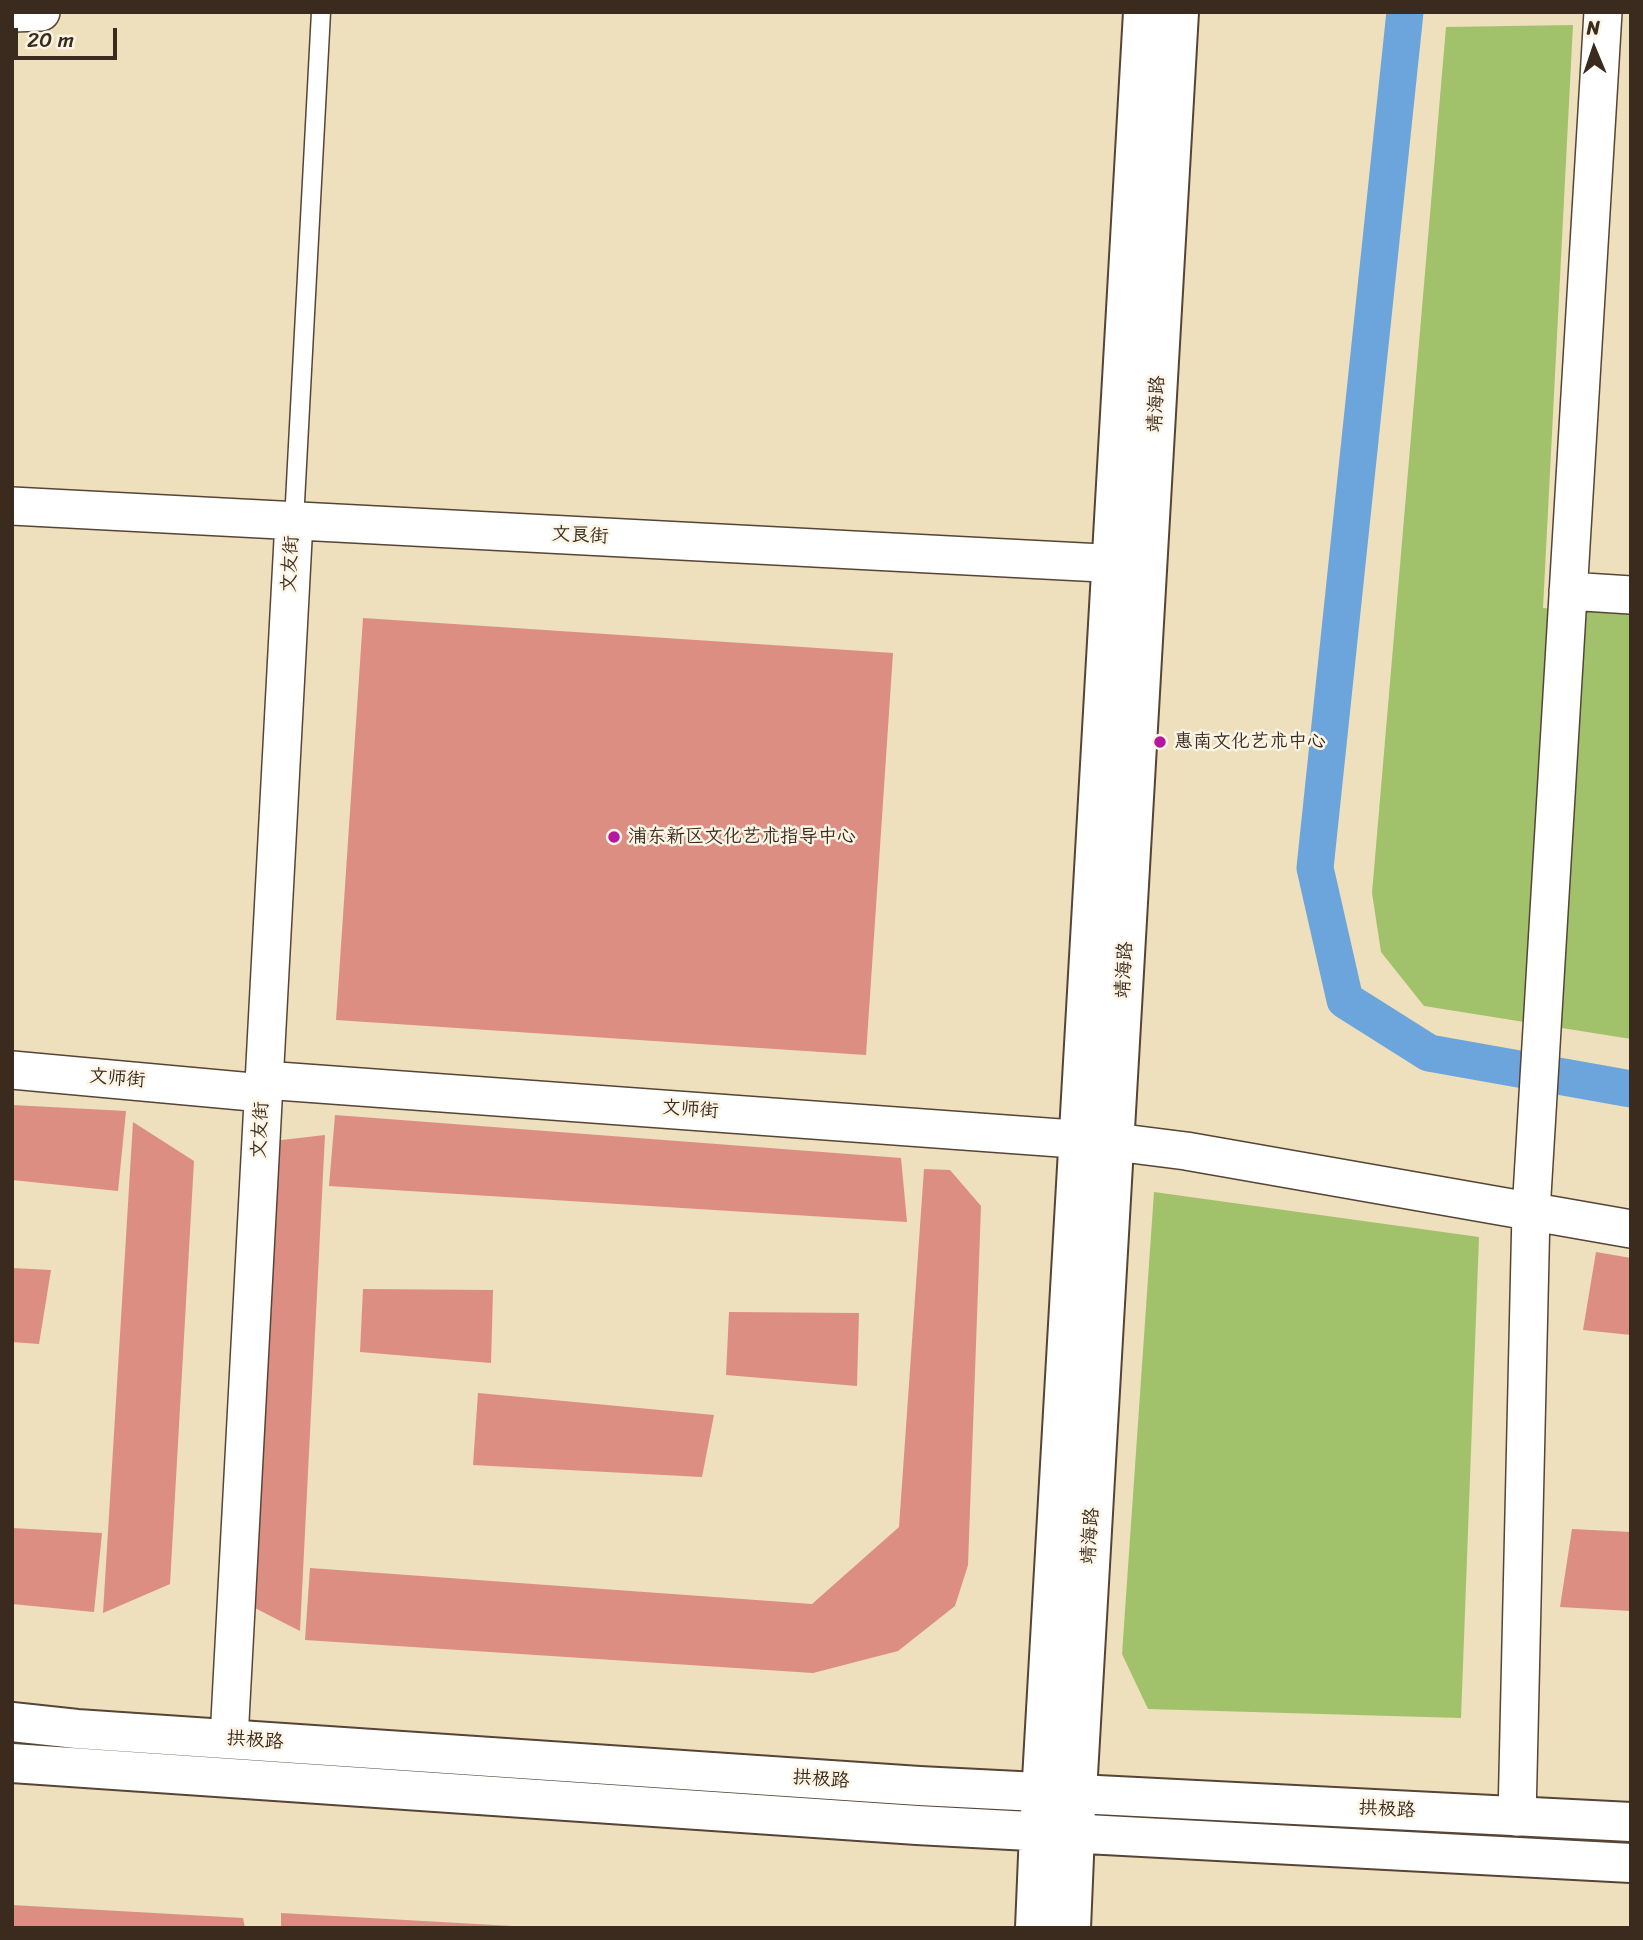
<!DOCTYPE html>
<html>
<head>
<meta charset="utf-8">
<style>
	body { margin:0 }
	#map { position:relative; width:1643px; height:1940px; overflow:hidden; background:#eedfbd; font-family:Sriracha,sans-serif }
	canvas { display:block }
	.frame { position:absolute; inset:0; border:14px solid #3b2a1e; pointer-events:none }
	.north { position:absolute; left:1559px; top:14px; width:70px; height:70px; -webkit-text-stroke:5px #fcf5e5; paint-order:stroke; rotate:358deg; font-size:19px; font-weight:700; line-height:28px; text-align:center; color:#3b2a1e }
	.north::after { content:''; display:block; margin:auto; width:24px; height:32px; background:#3b2a1e; clip-path:polygon(50% 0,100% 100%,50% 72%,0 100%) }
	.scale { position:absolute; left:14px; top:28px; width:103px; height:32px; box-sizing:border-box; border:4px solid #3b2a1e; border-top:0; padding-left:9px; font-size:21px; line-height:24px; white-space:nowrap; color:#3b2a1e; -webkit-text-stroke:5px #fcf5e5; paint-order:stroke }
</style>
</head>
<body>
<div id="map">
<canvas width="1643" height="1940"></canvas>
<div class="frame"></div>
<div class="north">N</div>
<div class="scale">20 m</div>
</div>
<script>
const c = document.querySelector('canvas').getContext('2d');
c.lineJoin = 'round';
function paint(path, color) { c.fillStyle = color; c.fill(path, 'evenodd'); }
function strokePath(path, color, width, dash) { c.strokeStyle = color; c.lineWidth = width; c.lineCap = dash ? 'butt' : 'round'; c.setLineDash(dash || []); c.stroke(path); }
function write(font, color, halo, rows, align = 'center') {
  c.font = font + ' Sriracha,"LXGW WenKai TC",sans-serif'; c.lineWidth = 5; c.setLineDash([]); c.textBaseline = 'middle'; c.strokeStyle = halo; c.fillStyle = color; for (const [text, x, y, turn = 0] of rows) {
    c.save(); c.translate(x, y); c.rotate((+turn || 0) * Math.PI / 180); c.textAlign = isNaN(turn) ? turn : align; if (halo) c.strokeText(text, 0, 0); c.fillText(text, 0, 0); c.restore();
  }
}
paint(new Path2D(`
	M1573 25 1543 608 1631 614V1039L1424 1006 1381 952 1372 893 1446 27Z
	M1154 1192 1479 1237 1461 1718 1148 1709 1122 1654Z`), '#a1c26b');
strokePath(new Path2D(`
	M1405 12 1315 868 1345 1000 1429 1053 1631 1089`), '#6ba5db', 37);
paint(new Path2D(`
	M363 618 893 653 866 1055 336 1020Z
	M12 1105 126 1111 118 1191 12 1180Z
	M335 1115 901 1158 907 1222 329 1186Z
	M133 1122 194 1161 170 1584 103 1613Z
	M325 1135 300 1631 245 1603 273 1141Z
	M924 1169 950 1170 981 1206 968 1565 955 1606 898 1651 813 1673 305 1640 310 1568 812 1604 899 1527Z
	M1596 1252 1631 1258V1335L1583 1330Z
	M12 1268 51 1270 39 1344 12 1342Z
	M363 1289 493 1290 491 1363 360 1352Z
	M729 1312 859 1313 857 1386 726 1375Z
	M478 1393 714 1415 702 1477 473 1465Z
	M12 1528 102 1533 94 1612 12 1604Z
	M1572 1529 1631 1532V1611L1560 1607Z
	M12 1905 243 1918 245 1928H12Z
	M281 1913 512 1926V1928H281Z`), '#dc8e83');
const service = new Path2D(`
	M294 521 321 12`);
const minor = new Path2D(`
	M12 13 41 12
	M12 506 1140 565
	M1568 591 1631 595
	M12 1070 263 1093
	M264 1080 1115 1142 1186 1151 1631 1229
	M229 1739 294 521
	M1517 1817 1531 1212 1603 12`);
const tertiary = new Path2D(`
	M1075 1827 1179 12
	M1039 1832 1143 12`);
const secondary = new Path2D(`
	M12 1722 77 1729 919 1786 1631 1822
	M12 1763 917 1825 1631 1863
	M1035 1928 1039 1832
	M1071 1928 1075 1833`);
strokePath(service, '#564536', 21);
strokePath(minor, '#564536', 40);
strokePath(tertiary, '#564536', 42);
strokePath(secondary, '#564536', 42);
strokePath(service, '#fff', 18);
strokePath(minor, '#fff', 37);
strokePath(tertiary, '#fff', 38);
strokePath(secondary, '#fff', 38);
for (const [x, y, r, color] of [
	[1160,742,7,"#b5179e"],
	[614,837,7,"#b5179e"]
]) { const dot = new Path2D(); dot.arc(x, y, r, 0, 2 * Math.PI); c.fillStyle = color; c.fill(dot); strokePath(dot, '#fcf5e5', 2.5); }
write('19px', '#3b2a1e', '#fcf5e5', [
	["靖海路",1157,404,-87],
	["文良街",580,536,3],
	["文友街",291,564,-87],
	["靖海路",1125,970,-87],
	["文师街",117,1079,5],
	["文师街",690,1110,4],
	["文友街",261,1130,-87],
	["靖海路",1091,1536,-86],
	["拱极路",255,1741,4],
	["拱极路",821,1780,4],
	["拱极路",1387,1810,3]
]);
write('19px', '#3b2a1e', '#fcf5e5', [
	["惠南文化艺术中心",1174,742],
	["浦东新区文化艺术指导中心",628,837]
], 'left');
</script>
</body>
</html>
